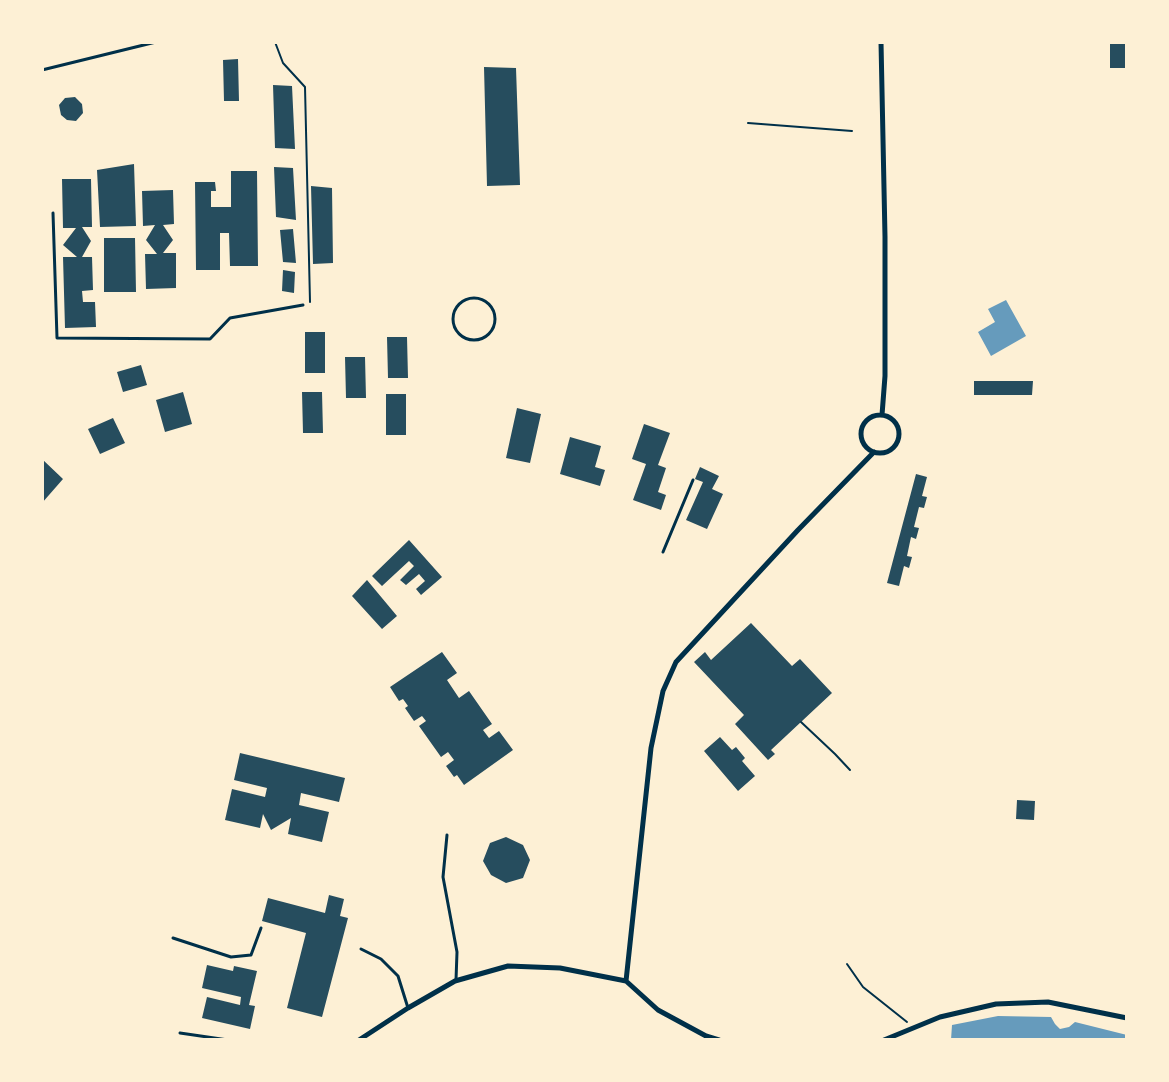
<!DOCTYPE html>
<html>
<head>
<meta charset="utf-8">
<style>
	body { margin:0 }
	#map { position:relative; width:1169px; height:1082px; overflow:hidden; background:#fdf0d5; font-family:"Alegreya Sans",sans-serif }
	canvas { display:block }
	.frame { position:absolute; inset:0; border:44px solid #fdf0d5; pointer-events:none }
</style>
</head>
<body>
<div id="map">
<canvas width="1169" height="1082"></canvas>
<div class="frame"></div>
</div>
<script>
const c = document.querySelector('canvas').getContext('2d');
c.lineJoin = 'round';
function paint(path, color) { c.fillStyle = color; c.fill(path, 'evenodd'); }
function strokePath(path, color, width, dash) { c.strokeStyle = color; c.lineWidth = width; c.lineCap = dash ? 'butt' : 'round'; c.setLineDash(dash || []); c.stroke(path); }
paint(new Path2D(`
	M1006 300 1026 336 991 356 978 332 995 322 988 309Z
	M998 1016 1051 1017 1055 1024 1060 1029 1069 1027 1075 1022 1127 1035V1040H951L952 1025Z`), '#669bbc');
paint(new Path2D(`
	M1110 42H1127V68H1110Z
	M238 59 239 101H224L223 60Z
	M484 67 516 68 520 185 487 186Z
	M273 85 292 86 295 149 275 148Z
	M75 97 82 104 83 113 76 121 67 120 61 115 59 105 65 98Z
	M134 164 136 226 100 227 97 170Z
	M274 167 293 168 296 220 276 217Z
	M231 171H257L258 266H230L229 233H220V270H196L195 182H215L216 191H211V207H231Z
	M62 179H91L92 227H82L91 241 82 257H92L93 290 82 291 83 302H95L96 327 65 328 63 257H77L63 245 76 228H63Z
	M311 186 332 188 333 263 313 264Z
	M173 190 174 224 163 225 173 240 163 253H176V288L146 289 145 254H157L146 240 155 225 143 226 142 191Z
	M293 229 296 263 283 262 280 230Z
	M104 238H135L136 292H104Z
	M283 270 295 272 294 293 282 291Z
	M305 332H325V373H305Z
	M387 337H407L408 378H388Z
	M345 357H365L366 398H346Z
	M141 365 147 385 123 392 117 372Z
	M974 381H1033L1032 395H974Z
	M183 392 192 424 165 432 156 400Z
	M302 392H322L323 433H303Z
	M386 394H406V435H386Z
	M517 408 541 414 530 463 506 458Z
	M113 418 125 443 100 454 88 429Z
	M644 424 670 433 658 465 666 468 658 492 666 495 661 510 633 500 646 464 632 459Z
	M570 437 601 446 595 467 605 470 600 486 560 474Z
	M42 459 63 479 42 503Z
	M700 467 719 476 712 489 723 494 707 529 686 520 703 482 695 479Z
	M916 474 927 477 922 496 927 497 924 508 919 507 914 527 919 528 916 539 911 537 907 556 912 557 909 568 904 566 899 586 887 583Z
	M409 540 442 577 421 595 416 589 425 581 419 574 406 585 400 580 414 566 409 561 382 586 372 576Z
	M367 580 397 616 382 629 352 596Z
	M751 623 792 666 800 659 832 693 771 750 775 754 768 760 735 724 744 715 694 662 705 652 711 660Z
	M442 652 457 673 447 680 459 698 469 691 492 724 483 730 489 738 499 731 513 750 464 785 457 775 454 777 446 766 454 760 448 752 441 757 419 726 426 721 422 716 414 721 405 708 408 706 403 699 399 701 390 687Z
	M720 737 732 750 736 747 745 758 742 761 755 776 738 791 704 751Z
	M240 753 345 778 339 802 301 793 299 805 329 812 322 842 288 834 291 818 271 830 263 814 260 828 225 820 232 789 265 797 267 788 234 780Z
	M1017 800 1035 801 1034 820 1016 819Z
	M506 837 523 845 530 860 523 878 506 883 491 875 483 861 490 843Z
	M329 895 344 899 340 916 348 918 322 1017 287 1008 306 933 262 921 268 898 325 913Z
	M207 965 233 971 234 966 257 971 249 1005 255 1006 250 1029 202 1018 207 997 240 1005 241 997 202 988Z`), '#264d5e');
strokePath(new Path2D(`
	M275 42 283 63 305 87 310 302
	M748 123 852 131
	M801 722 835 754 850 770
	M847 964 863 987 907 1022`), '#003049', 2);
strokePath(new Path2D(`
	M42 70 156 42
	M53 213 57 338 210 339 230 318 303 305
	M453 319a21 21 0 1 1 42 0a21 21 0 1 1-42 0Z
	M663 552 693 480
	M447 835 443 877 457 952 456 980
	M173 938 231 957 251 955 261 928
	M361 949 381 959 398 976 408 1008
	M180 1033 228 1040`), '#003049', 3);
strokePath(new Path2D(`
	M881 42 885 237V376L882 415
	M861 434a19 19 0 1 1 38 0a19 19 0 1 1-38 0Z
	M626 981 651 748 663 691 676 662 798 530 874 452
	M706 1036 719 1040
	M359 1040 408 1008 455 981 508 966 560 968 626 981 658 1010 706 1036 709 1040
	M884 1040 940 1017 996 1004 1048 1002 1127 1018`), '#003049', 5);
</script>
</body>
</html>
